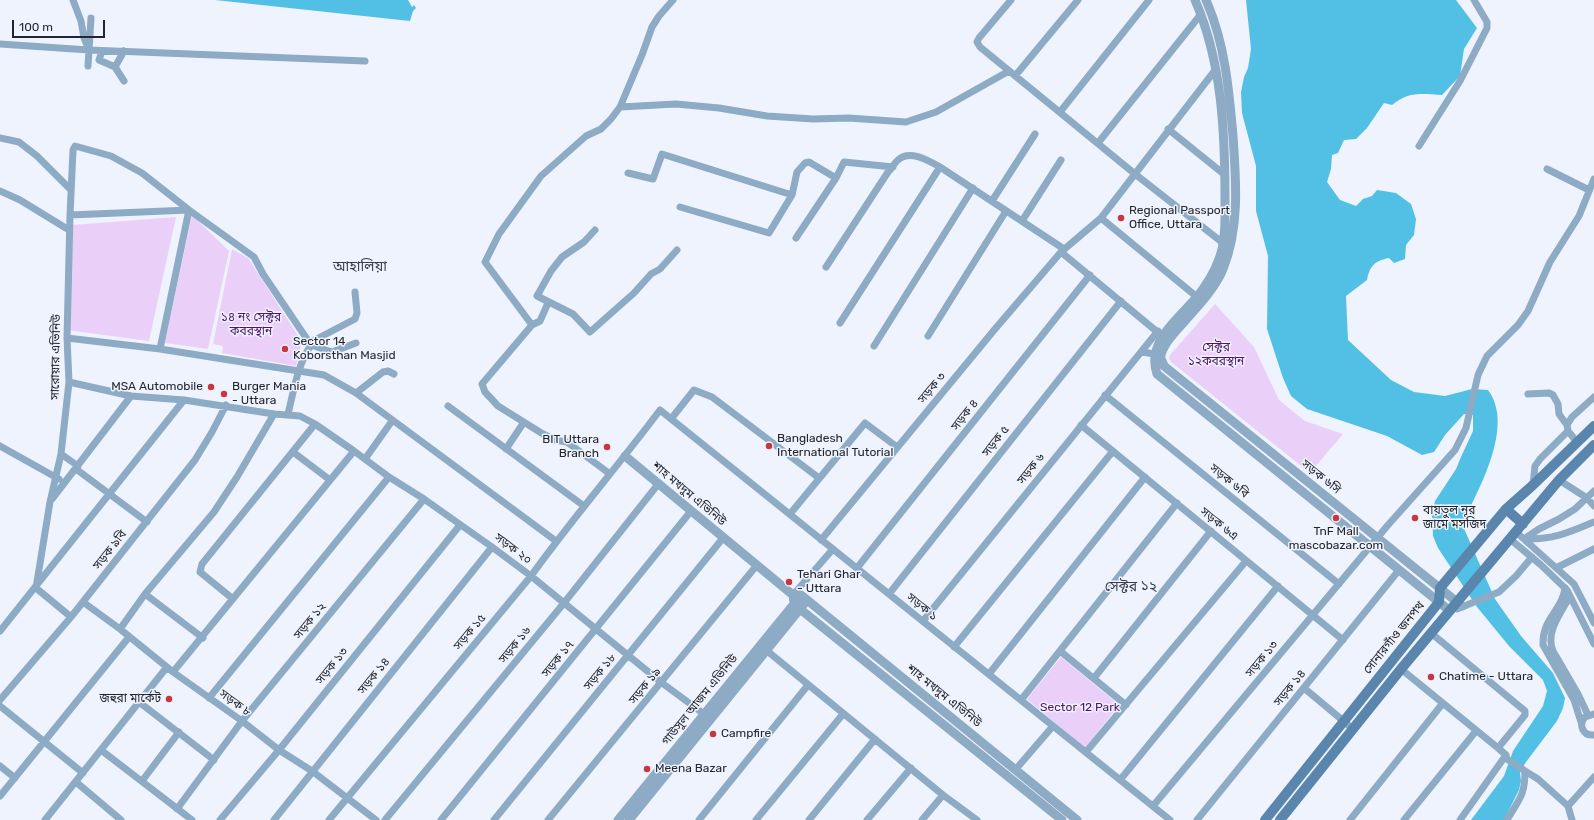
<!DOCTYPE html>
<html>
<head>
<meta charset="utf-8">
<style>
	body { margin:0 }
	#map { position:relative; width:1594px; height:820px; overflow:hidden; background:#eff3fe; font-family:Rubik,sans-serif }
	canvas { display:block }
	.scale { position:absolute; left:12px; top:20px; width:93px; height:18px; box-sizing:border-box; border:2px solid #23262c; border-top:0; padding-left:5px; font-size:12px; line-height:14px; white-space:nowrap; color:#23262c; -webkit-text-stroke:3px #eff3fe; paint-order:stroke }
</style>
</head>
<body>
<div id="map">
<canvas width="1594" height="820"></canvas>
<div class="scale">100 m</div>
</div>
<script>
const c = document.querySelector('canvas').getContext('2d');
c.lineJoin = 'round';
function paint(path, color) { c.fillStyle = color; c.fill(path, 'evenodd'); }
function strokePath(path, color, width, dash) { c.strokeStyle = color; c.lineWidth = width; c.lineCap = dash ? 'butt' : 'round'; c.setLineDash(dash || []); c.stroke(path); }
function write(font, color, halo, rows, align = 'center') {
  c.font = font + ' Rubik,"Noto Sans Bengali",sans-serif'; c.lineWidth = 3; c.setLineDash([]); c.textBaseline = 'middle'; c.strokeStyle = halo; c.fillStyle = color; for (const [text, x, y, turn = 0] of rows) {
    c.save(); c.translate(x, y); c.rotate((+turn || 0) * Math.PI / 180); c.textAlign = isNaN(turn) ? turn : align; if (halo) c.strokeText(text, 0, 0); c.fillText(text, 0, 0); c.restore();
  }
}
paint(new Path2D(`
	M192 215 229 251 208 349 165 343Z
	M176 217 149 341 67 330 73 225Z
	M232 249 248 258 302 342 296 366 222 353 223 346 213 344Z
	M1215 304 1254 347 1279 400 1305 421 1343 434 1310 473 1171 362 1169 358 1170 355Z
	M1061 657 1119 705 1085 748 1027 699Z`), '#eacff9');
paint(new Path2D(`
	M215 0H408L412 7 414 5 416 8 413 11 410 21Z
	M1246 0H1456L1477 28 1464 49 1460 76 1442 95C1422 94 1409 91 1392 105L1384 103 1367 128 1356 139 1344 140 1338 153 1332 155 1331 169 1327 182 1340 200 1356 206 1363 199 1372 196 1377 190 1396 193 1411 204 1416 219 1414 235 1406 245 1405 259 1394 263 1389 258C1375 261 1370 265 1367 280L1346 296 1348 340 1391 380 1414 392 1445 396 1472 389 1488 390C1515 426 1479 489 1462 524L1495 599 1521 636 1553 673 1565 698 1563 708 1557 721 1526 762 1520 772 1521 781 1519 790 1504 820H1471L1504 776 1513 751 1543 706 1547 691 1543 680 1509 646 1477 607 1438 548 1433 536 1432 514 1435 501 1456 469 1461 457 1473 431V415L1464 414 1445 435 1434 452 1422 455 1387 436 1307 409 1291 396 1283 378 1267 329 1268 256 1256 211V166L1242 113 1241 92 1244 77 1248 68 1251 49Z`), '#51c0e4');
strokePath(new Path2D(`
	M73 0 81 21 84 38 89 50
	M1011 0 979 38 977 42 980 47 1135 174 1223 243
	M0 44 89 50 365 61
	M102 51 99 60 115 67 124 81
	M88 66 91 18
	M115 67 124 51
	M1015 76 1078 0
	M620 107 676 104 719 108 767 116 813 119 849 118 906 122 936 112 1009 71
	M1060 112 1149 0
	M1168 129 1225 175
	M0 138 19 142 37 156 71 190
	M1098 143 1201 14
	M1419 146 1460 81 1487 28V22L1474 0
	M1547 169 1589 190
	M628 173 653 179 662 154 792 195
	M0 191 20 200 69 230
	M992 201 1035 134
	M680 207 769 233 792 195 797 172 805 163 809 162 836 178
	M70 215 189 210 254 257 263 274 311 345C297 366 294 390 288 414
	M1101 218 1197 297
	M1022 221 1061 160
	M595 230 584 242 562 257 551 271 537 296 573 314 590 332 634 293 651 274 660 269 677 250
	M796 238 836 178 844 162 893 167
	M1061 252 1161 335
	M826 267 888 172C892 169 894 163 898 160 910 149 929 161 940 167L1064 249
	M548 303 540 321 532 325 482 384 485 392 498 406 543 434 555 440 567 442 610 474
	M840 323 940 167
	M532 325 485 262 499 234 541 176 586 136 601 129 611 119 620 107 642 55 652 27 659 16 673 0
	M928 336 1006 211
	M67 338 160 349 324 375 356 393 556 541
	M309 343 355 319 357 313 355 292
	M311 345 332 352 356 343
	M874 346 973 188
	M1141 352 1155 354
	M69 382 131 396 184 400 274 414 300 416 315 424 354 451 389 477 424 499 492 547 531 576 662 683 704 714
	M356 393 383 372 388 371 394 374
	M1528 394 1549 393 1553 395 1558 404 1559 414 1567 425
	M1105 395 1339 584
	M448 406 584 506
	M671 419 694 390 712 397 819 478
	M1081 425 1343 640
	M1577 442 1568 431 1567 425 1572 417 1594 397
	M0 446 59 479
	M506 449 524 422
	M293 452 330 480
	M61 454 78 466
	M365 459 392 421
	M76 469 147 522
	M1559 480 1587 498 1594 506
	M1533 485 1535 466 1540 459 1568 431
	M52 499 131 396
	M790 514 865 423 897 447
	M1516 532 1574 584 1594 623
	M1510 539 1541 565 1567 590 1594 644
	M1524 539 1539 529 1559 519 1575 509 1594 491
	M1524 539C1552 540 1568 533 1594 522
	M821 540 995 329 1061 252 1101 218 1216 69
	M857 568 1090 275
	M1556 568 1594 549
	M1565 588C1562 611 1542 618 1543 645L1574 700 1581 722
	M145 594 203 638
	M889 594 1121 301
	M793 595 833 549
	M1570 596C1561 613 1545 632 1553 651L1578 694 1588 715
	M233 599 200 572 202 564 315 424
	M83 602 120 629 173 672 242 721 279 750 312 771 376 820
	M1457 609 1499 592 1516 576 1532 557
	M71 617 36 588 50 502 61 454 69 382 67 338 70 215 73 150 75 146 111 156 142 173 189 210 160 349
	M923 621 1158 331
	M120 629 145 594 214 512 237 477 274 414
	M0 631 184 400
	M1431 633 1525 711V715L1498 748 1506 755 1460 820
	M954 647 1113 451
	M766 650 943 795 977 820
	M1060 651 1126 705
	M1401 669 1498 748
	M173 672 354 451
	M989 674 1145 477
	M1094 678 1211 531
	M1304 688 1353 729
	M209 698 389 477
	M0 700 71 617 195 460 212 432 226 405
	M1021 700 1177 503
	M139 702 214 760
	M0 706 83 773
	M1594 714 1585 717C1578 725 1583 736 1594 735
	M101 750 192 820
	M1086 752 1246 561
	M1506 755 1507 759 1525 771
	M0 766 15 778
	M1016 769 1053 726
	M1120 780 1278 586
	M142 781 179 732
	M76 782 121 820
	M0 796 129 637
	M1153 806 1388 525 1455 450 1466 428 1478 375 1487 356 1518 325 1528 311 1550 262 1579 216 1594 179
	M177 809 242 721 424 499
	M45 820 167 667
	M220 820 279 750 460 525
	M274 820 492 547
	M329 820 531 576C572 519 618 466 660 410L1170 820
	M385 820 564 603 659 483
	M441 820 691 511
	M494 820 723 538
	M548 820 757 565
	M699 820 808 685
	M756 820 843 714
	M809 820 875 739
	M867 820 911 768
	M922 820 943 795
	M1197 820 1399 570
	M1350 820 1443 703
	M1404 820 1476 731
	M1507 820C1519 799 1525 796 1525 771L1538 779 1568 806
	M1572 820 1568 806 1594 777`), '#8dabc5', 7);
strokePath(new Path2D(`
	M1195 0C1222 62 1225 132 1225 199 1225 218 1226 241 1219 259 1214 273 1205 287 1196 298 1177 320 1146 342 1157 374L1450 611
	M1206 0C1225 43 1229 90 1233 136 1236 180 1240 227 1223 269 1217 285 1203 301 1192 313 1183 324 1164 341 1161 355 1160 359 1163 362 1164 366L1462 606
	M625 456 793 595H801L1077 820
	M793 595 794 603 800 609 1062 820
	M618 820 798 599
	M629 820 804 604`), '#8dabc5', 9);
strokePath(new Path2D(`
	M1506 509 1523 524
	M1265 820 1439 602 1440 588 1506 509 1533 485 1594 426
	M1280 820 1401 669 1559 480 1594 445`), '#5a86ad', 10);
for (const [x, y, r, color] of [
	[1121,218,4,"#c73742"],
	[285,349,4,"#c73742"],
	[211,387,4,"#c73742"],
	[224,394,4,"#c73742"],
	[769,446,4,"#c73742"],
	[607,447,4,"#c73742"],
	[1336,518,4,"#c73742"],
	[1415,518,4,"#c73742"],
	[789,582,4,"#c73742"],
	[1431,677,4,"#c73742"],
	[169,699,4,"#c73742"],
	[713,734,4,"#c73742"],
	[647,769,4,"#c73742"]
]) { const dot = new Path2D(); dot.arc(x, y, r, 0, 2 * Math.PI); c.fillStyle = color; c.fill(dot); strokePath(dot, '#eff3fe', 1.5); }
write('12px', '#23262c', '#eff3fe', [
	["Regional Passport",1129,211],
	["Office, Uttara",1129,225],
	["Sector 14",293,342],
	["Koborsthan Masjid",293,356],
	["MSA Automobile",203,387,"right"],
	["Burger Mania",232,387],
	["- Uttara",232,401],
	["Bangladesh",777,439],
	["International Tutorial",777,453],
	["BIT Uttara",599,440,"right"],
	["Branch",599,454,"right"],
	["বায়তুল নূর",1423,511],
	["জামে মসজিদ",1423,525],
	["TnF Mall",1336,532,"center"],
	["mascobazar.com",1336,546,"center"],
	["Tehari Ghar",797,575],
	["- Uttara",797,589],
	["Chatime - Uttara",1439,677],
	["জহুরা মার্কেট",161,699,"right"],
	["Campfire",721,734],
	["Meena Bazar",655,769]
], 'left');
write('12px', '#4f1369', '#eff3fe', [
	["১৪ নং সেক্টর",251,318],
	["কবরস্থান",251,332],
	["সেক্টর",1216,348],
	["১২কবরস্থান",1216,362],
	["Sector 12 Park",1080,708]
]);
write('12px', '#23262c', '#eff3fe', [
	["সারোয়ার এভিনিউ",56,357,-89],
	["সড়ক ৩",932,388,-50],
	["সড়ক ৪",965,415,-52],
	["সড়ক ৫",996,441,-52],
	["সড়ক ৬",1031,469,-51],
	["সড়ক ৬সি",1321,477,39],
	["সড়ক ৬বি",1229,481,39],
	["শাহ মখদুম এভিনিউ",689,494,40],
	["সড়ক ৬এ",1219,524,39],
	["সড়ক ২০",513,549,37],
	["সড়ক ৯বি",110,550,-52],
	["সড়ক ১",922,607,39],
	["সড়ক ১২",310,621,-51],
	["সড়ক ১৫",470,632,-50],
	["সোনারগাঁও জনপথ",1394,638,-51],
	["সড়ক ১৬",515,645,-51],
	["সড়ক ১৭",558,659,-51],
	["সড়ক ১৩",1262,659,-50],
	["সড়ক ১৩",332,666,-51],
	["সড়ক ১৮",600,672,-51],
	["সড়ক ১৪",374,676,-51],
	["সড়ক ১৯",645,686,-51],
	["সড়ক ১৪",1290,688,-51],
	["শাহ মখদুম এভিনিউ",944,696,39],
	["গাউসুল আজম এভিনিউ",700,700,-51],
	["সড়ক ৮",235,703,36]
]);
write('14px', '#363c4a', '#eff3fe', [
	["আহালিয়া",360,267],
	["সেক্টর ১২",1131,587]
]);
</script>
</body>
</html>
